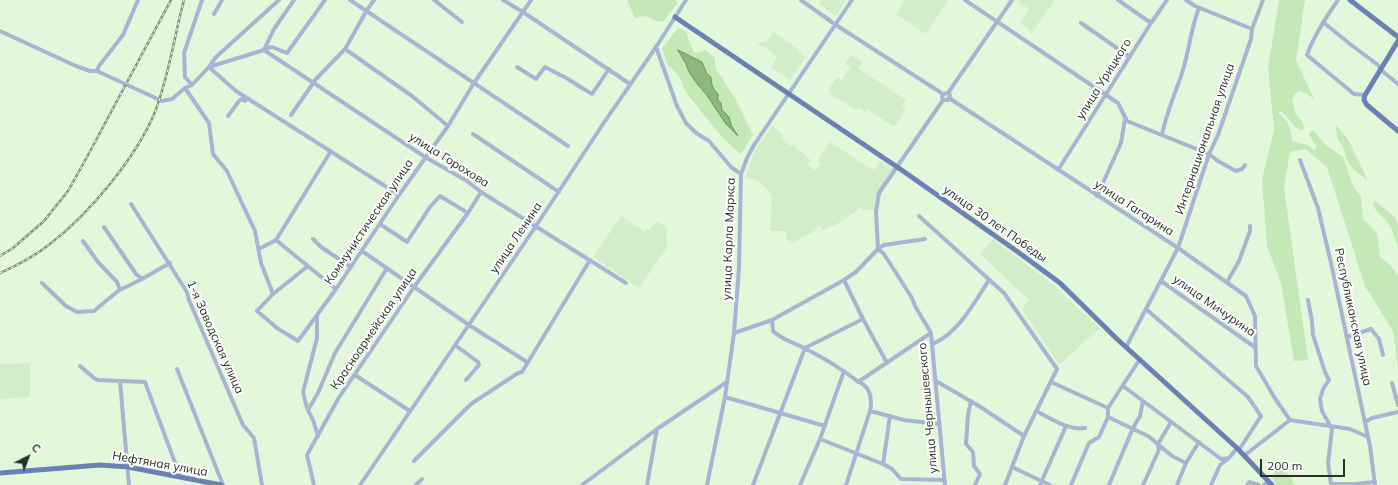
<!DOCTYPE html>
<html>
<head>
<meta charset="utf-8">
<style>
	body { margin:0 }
	#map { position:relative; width:1398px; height:485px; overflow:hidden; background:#e3f8db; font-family:Mulish,sans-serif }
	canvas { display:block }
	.north { position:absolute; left:8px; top:437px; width:40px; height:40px; -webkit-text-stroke:3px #fff; paint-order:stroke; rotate:42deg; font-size:11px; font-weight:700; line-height:16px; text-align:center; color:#282f25 }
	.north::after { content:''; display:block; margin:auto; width:14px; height:18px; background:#282f25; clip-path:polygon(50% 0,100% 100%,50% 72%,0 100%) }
	.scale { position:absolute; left:1260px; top:459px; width:85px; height:18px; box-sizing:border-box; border:2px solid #282f25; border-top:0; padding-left:5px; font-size:12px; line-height:14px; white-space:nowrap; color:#282f25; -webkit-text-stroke:3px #fff; paint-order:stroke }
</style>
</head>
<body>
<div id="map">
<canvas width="1398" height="485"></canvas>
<div class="north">С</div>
<div class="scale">200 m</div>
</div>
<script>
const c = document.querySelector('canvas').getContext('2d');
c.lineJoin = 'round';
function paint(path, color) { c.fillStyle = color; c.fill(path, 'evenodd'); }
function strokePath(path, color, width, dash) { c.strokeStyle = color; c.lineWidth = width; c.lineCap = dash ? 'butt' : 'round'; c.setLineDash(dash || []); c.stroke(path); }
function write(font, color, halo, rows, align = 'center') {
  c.font = font + ' Mulish,sans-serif'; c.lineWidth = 4; c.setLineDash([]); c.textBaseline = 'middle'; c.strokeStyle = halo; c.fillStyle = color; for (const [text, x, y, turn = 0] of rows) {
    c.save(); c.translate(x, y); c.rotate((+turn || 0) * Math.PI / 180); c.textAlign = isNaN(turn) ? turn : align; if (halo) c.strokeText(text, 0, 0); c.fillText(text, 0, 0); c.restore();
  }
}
paint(new Path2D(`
	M821 0H846L836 16 819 4Z
	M905 0H948L926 34 896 14Z
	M1020 0H1055L1032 32 1020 23 1029 9 1018 2Z
	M774 32 790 43 805 57 790 80 771 67 777 57 763 46H760L758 43 766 42Z
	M851 55 862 62 858 68 906 100 902 106 906 109 894 127 867 109 865 112 858 107 856 110 829 93 831 90 829 89 837 77 842 80 850 67 845 64Z
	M772 126 783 134 781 137 791 146 793 145 812 161 808 165 815 170 820 164 818 160 830 142 871 169H875L880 161 893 169 878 193 875 210H863L862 207 837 224 823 230 821 225 816 228V230L793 243 786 238V231H770L772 195 760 182 746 177 752 158 757 147Z
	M621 216 645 232 658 222 666 227 667 247 639 288 593 257Z
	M993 239 1056 287 1100 328 1059 365 1022 309 1029 300 980 254Z
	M30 363V397L0 399V364Z`), '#d3ecc9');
paint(new Path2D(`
	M627 0H676L677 4 664 21C651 24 650 12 635 18Z
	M1279 0H1305L1296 60 1314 99 1307 94 1300 91 1296 93 1292 100 1295 112 1303 123 1304 128 1302 131C1293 127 1289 118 1282 112H1278C1288 123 1291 125 1292 141L1308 145 1315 151 1316 146 1309 134 1311 131H1314L1327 146 1343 157 1353 186 1361 197 1363 219 1377 233 1380 257 1390 265 1398 275V371L1393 331 1365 286 1327 167 1305 149 1290 152 1284 188 1308 360 1294 361 1281 283 1267 246 1262 180 1274 130 1268 68Z
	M678 28 687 32C688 40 690 47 696 53L705 50 715 58V67L736 100 753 135 741 154C721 139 704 115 689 96 680 84 682 74 668 66L662 48ZM679 51 702 62 707 74 710 77C711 85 715 99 721 103L722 110 729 117 731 125 738 135 729 127 706 94 698 85 689 72 686 64Z
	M1336 125 1348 139 1368 181 1353 169 1348 163 1343 147 1337 138Z
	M1375 201 1395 217 1398 225V247L1391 228 1388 223 1375 209 1373 203Z
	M1278 468 1290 475 1295 485H1276L1272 477Z`), '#c5e8b7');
const water = new Path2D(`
	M678 50 702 62 707 74 711 77C711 84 713 90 718 94V100L721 103 722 110 729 117 731 125 738 136 726 124 706 94 698 85 689 72 686 64Z`);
paint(water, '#8db87b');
strokePath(water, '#6f8f61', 1);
strokePath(new Path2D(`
	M350 0 568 146
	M434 0 462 22
	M503 0 523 12 630 84
	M801 0 836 25 943 94 948 93 950 95 948 100H943L942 97 943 94
	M965 0 1118 103 1127 121 1209 154 1218 161 1236 171 1242 169 1245 165
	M1118 0 1151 23
	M1186 0 1195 6 1252 29
	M1338 0C1326 17 1314 35 1307 55L1354 94 1365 95
	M214 14 222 0
	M1323 22 1350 44 1378 65 1381 70 1398 84
	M1081 23 1130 57
	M0 31 76 66 90 71H97L162 101 172 99 185 88 192 85 209 67 216 57 279 0
	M656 47 677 106 686 123 696 133 709 141 731 167 741 174
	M264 49 272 47 287 53 325 0
	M345 49 412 96 448 126
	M264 50 425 157 467 181 481 192 626 283
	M209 67 236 91 399 195
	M209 67 264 50 274 29 294 0
	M517 67 536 79 545 67 566 78 592 94 609 69
	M97 71 99 66 123 35 138 0
	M192 85 185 77 184 53 202 0
	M185 88 209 123 213 154 227 171 255 231 261 263 273 294
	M948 93 1012 0
	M949 98 1178 248 1246 296 1255 316 1256 366 1276 400 1290 420 1350 429 1368 437
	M291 115 316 79 345 49 367 10 374 0
	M228 116 239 101 242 99 245 101 247 98
	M473 134 559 192
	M1162 135C1166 113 1176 92 1183 70 1189 50 1191 28 1199 8
	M1300 160 1318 208 1331 263 1370 446 1375 485
	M1058 170 1151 23 1167 0
	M1097 196 1121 143 1125 119
	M131 204 187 292 189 300 243 425 254 438 262 485
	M919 216 1004 293 1057 369 1024 436 1005 485
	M380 224 407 242 430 207 440 196 468 213
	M104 227 136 274 142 279
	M313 239 321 247 351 267
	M276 240 336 289
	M83 241 98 262 117 282 120 290
	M259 249 276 240 331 151
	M878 249 884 254 912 298 915 306 931 333 945 485
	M878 249 876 212 879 193 943 100
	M362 251 469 325 527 362
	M308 266 273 294 257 311 277 328 298 341 336 289 399 195 448 126 474 83 531 0
	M844 280 863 319 887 363
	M1161 281 1256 348
	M1227 282 1239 261 1250 231V226
	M42 283 66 306 77 312 94 311 118 291 142 279 170 263
	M1308 300 1312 321 1313 335 1325 372 1329 380 1323 389 1320 399 1322 411 1332 429 1328 463 1331 485
	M1146 309 1248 397 1261 416 1239 450
	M317 315V338L303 392 307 408 313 420 318 436
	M772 320 773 331C782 340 795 343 806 349 824 358 840 368 856 380 858 382 862 383 864 385 871 391 872 402 870 411L846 485
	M734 333 772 320 844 280 856 272 878 249 884 245 925 239
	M1347 337 1371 329 1379 339 1383 355
	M933 344C959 332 974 303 989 280
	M455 345 478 362 479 365 466 380
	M1126 347 1178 248 1209 154 1218 135 1251 39 1252 29 1263 0
	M80 366 94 378 98 380 145 382 180 476
	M177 369 223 485
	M355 375 410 411
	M120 381 129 485
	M936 381 979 406 1024 436
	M858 382 931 333
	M1051 382 1108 408
	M1392 383 1398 405
	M1123 386 1221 459 1229 458 1237 448
	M725 397 825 426
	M971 401 968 415 966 444 973 452 974 466 980 474 975 485
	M308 410 318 393 335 353 387 268
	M870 411 904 420 939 424
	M1036 411C1051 418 1068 431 1085 428
	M1108 417 1148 436 1172 456 1186 463
	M1365 422 1372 418 1398 412
	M820 439 883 464 892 469 901 479 945 480
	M1245 455 1290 420
	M414 461 471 404 518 373 522 372 590 260
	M883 464 890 416
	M1012 467 1050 485
	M1331 484H1354L1375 482
	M314 485 307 455 338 399 414 287 468 213 481 192
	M360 485 536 226 601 127 656 47 686 0
	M416 485 422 479
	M582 485 657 429 727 382
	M647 485 657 429
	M707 485 725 397 734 333 739 268 741 174 747 158 754 145 852 0
	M753 485 805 348 863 319
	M800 485 820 439 844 371
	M1040 485 1066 426
	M1071 485 1089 443 1099 437 1108 417V408L1140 359
	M1109 485 1133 428 1140 416 1143 401
	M1143 485 1159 450 1158 444 1171 422
	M1177 485 1186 463 1199 442
	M1211 485 1220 465 1229 458
	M1247 485 1249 482 1259 485
	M1264 485 1269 481`), '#a8b5d2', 4);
strokePath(new Path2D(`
	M1350 0 1398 37
	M675 17 903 171 1018 252 1060 283 1117 339 1237 448 1272 485
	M1398 41 1365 95 1364 100 1367 105 1398 131
	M0 473 100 465 128 467 221 485`), '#6b81b5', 5);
const rail = new Path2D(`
	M0 256 13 248 44 221 68 191 87 157 171 0
	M0 273C18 265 35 256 50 244 89 214 136 158 155 112 169 76 174 37 184 0`);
strokePath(rail, '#859380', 2.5);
strokePath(rail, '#fff', 1, [3]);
write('12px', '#282f25', '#fff', [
	["улица Урицкого",1104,79,-58],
	["Интернациональная улица",1205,139,-71],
	["улица Горохова",449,160,32],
	["улица Гагарина",1134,208,33],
	["Коммунистическая улица",369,222,-56],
	["улица 30 лет Победы",995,224,35],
	["улица Ленина",516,238,-56],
	["улица Карла Маркса",729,239,-88],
	["улица Мичурина",1214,306,35],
	["Республиканская улица",1353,317,78],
	["Красноармейская улица",374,329,-56],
	["1-я Заводская улица",215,337,66],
	["улица Чернышевского",928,408,-95],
	["Нефтяная улица",160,464,10]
]);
</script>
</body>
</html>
